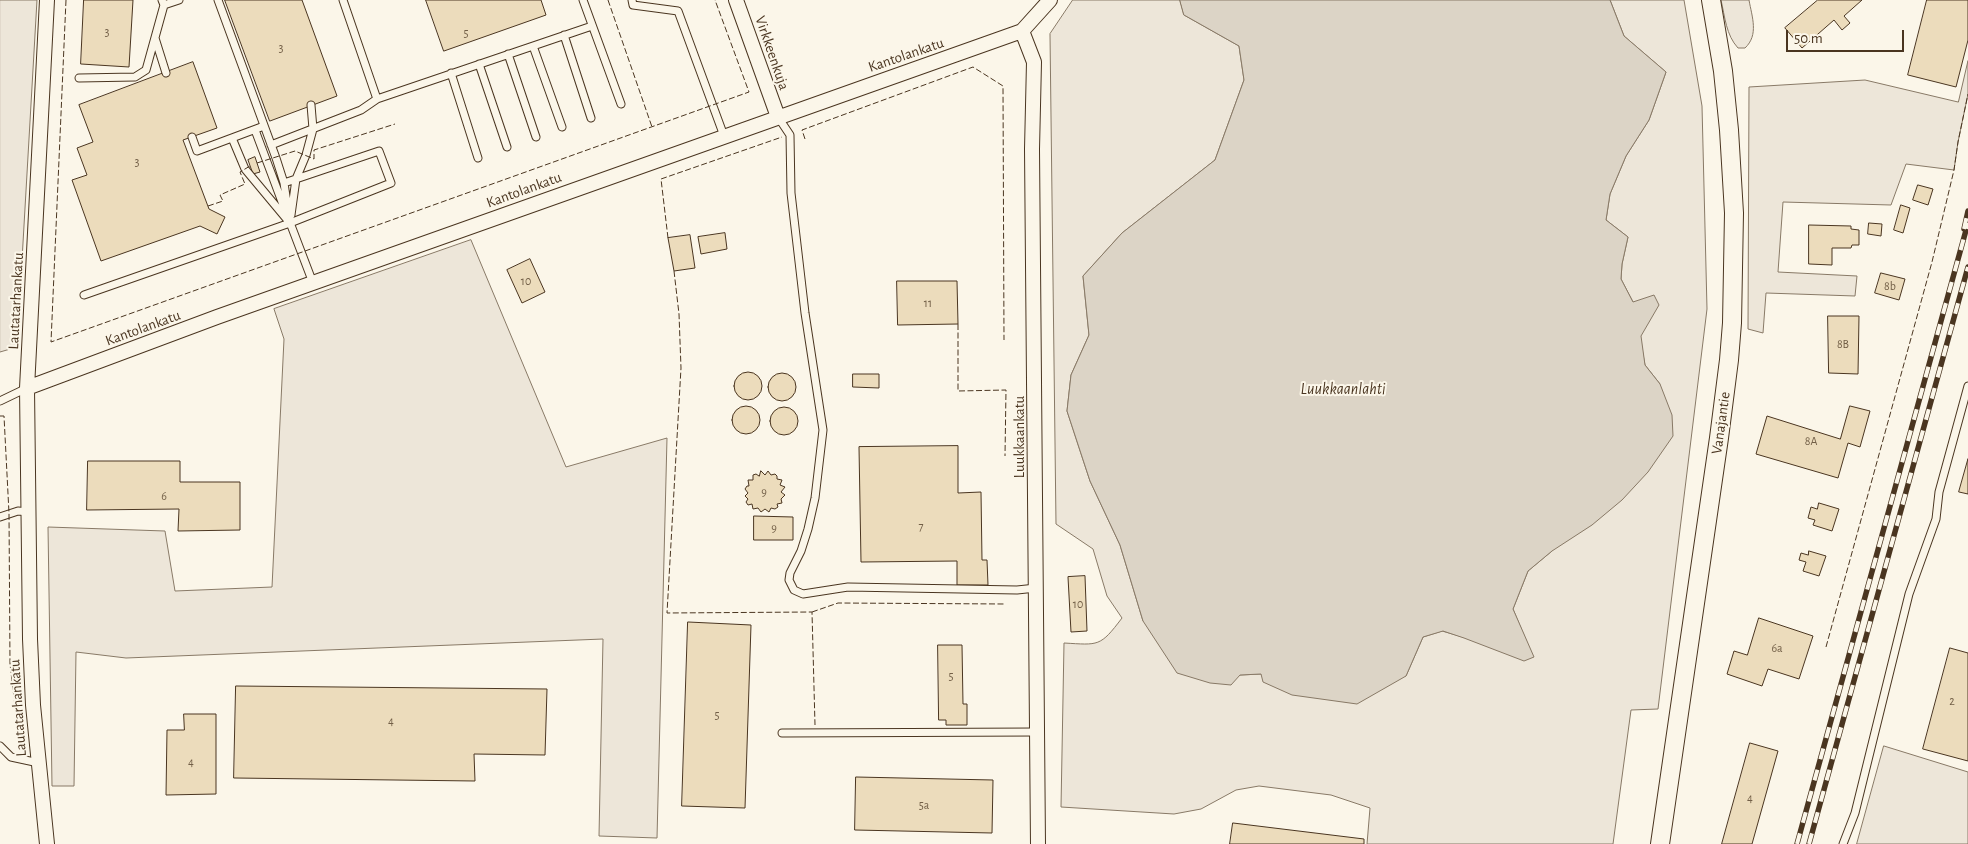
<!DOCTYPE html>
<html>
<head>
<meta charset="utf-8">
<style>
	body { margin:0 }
	#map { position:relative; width:1968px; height:844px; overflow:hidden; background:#fbf6e9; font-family:"Alegreya Sans",sans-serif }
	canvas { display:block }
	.scale { position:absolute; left:1786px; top:30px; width:118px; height:22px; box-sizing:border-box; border:2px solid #4a3520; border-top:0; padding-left:6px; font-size:15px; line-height:18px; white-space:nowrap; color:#4a3520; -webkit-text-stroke:4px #fbf6e9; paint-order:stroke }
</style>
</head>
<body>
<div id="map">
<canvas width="1968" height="844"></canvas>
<div class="scale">50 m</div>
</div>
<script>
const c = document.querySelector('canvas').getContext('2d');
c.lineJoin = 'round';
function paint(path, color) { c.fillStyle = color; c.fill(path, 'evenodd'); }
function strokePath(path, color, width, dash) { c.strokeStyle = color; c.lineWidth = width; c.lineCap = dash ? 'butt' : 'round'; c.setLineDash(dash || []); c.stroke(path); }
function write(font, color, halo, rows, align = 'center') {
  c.font = font + ' "Alegreya Sans",sans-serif'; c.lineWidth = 4; c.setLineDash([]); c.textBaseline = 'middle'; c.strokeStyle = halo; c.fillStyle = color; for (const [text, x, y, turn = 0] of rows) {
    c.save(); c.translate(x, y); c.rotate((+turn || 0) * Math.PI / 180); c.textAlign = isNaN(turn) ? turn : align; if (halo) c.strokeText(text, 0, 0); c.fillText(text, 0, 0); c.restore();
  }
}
const green = new Path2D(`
	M0 0H37L17 347 0 352Z
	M1073 0H1180L1184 15 1239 46 1244 80 1215 160 1122 233 1083 276 1089 335 1071 375 1067 411 1090 481 1120 545 1143 621 1240 675 1261 674 1406 676 1423 637 1442 631 1533 657 1513 609 1528 571 1552 551 1660 384 1645 365 1633 302 1621 279 1622 264 1628 237 1606 220 1610 194 1626 156 1649 120 1666 72 1624 36 1610 0H1684L1702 106 1707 309 1658 709 1631 710 1613 844H1367L1370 808 1331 795 1259 786 1236 790 1201 809 1174 814 1061 807 1064 643C1099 645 1100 647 1122 618L1107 596 1093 549 1056 524 1050 34Z
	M1721 0H1749C1752 17 1759 35 1745 48H1738C1726 35 1725 17 1721 0Z
	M1968 61V94L1958 142 1954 170 1906 164 1891 205 1783 202 1778 272 1857 276 1855 296 1766 293 1763 333 1748 329 1749 87 1865 80 1958 102Z
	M471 240 566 467 667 438 657 838 599 836 603 639 126 658 76 652 74 786H52L48 527 165 531 175 591 272 587 284 339 274 309Z
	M1884 746 1968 772V844H1857Z`);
paint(green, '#ede6d9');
strokePath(green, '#887966', 1);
const water = new Path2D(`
	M1180 0H1610L1624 36 1666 72 1649 120 1626 156 1610 194 1606 220 1628 237 1622 264 1621 279 1633 302 1654 295 1659 305 1641 336 1645 365 1660 384 1672 415 1673 436 1648 472 1622 500 1592 525 1552 551 1528 571 1513 609 1534 657 1524 661 1464 638 1443 631 1423 637 1406 676 1357 704 1292 695 1263 682 1261 674 1240 675 1231 685 1210 683 1177 673 1143 621 1120 545 1090 481 1067 411 1071 375 1089 335 1083 276 1122 233 1215 160 1244 80 1239 46 1184 15Z`);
paint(water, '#dcd4c6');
strokePath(water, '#887966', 1);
const building = new Path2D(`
	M84 0H133L129 67 81 64Z
	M225 0H302L337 96 270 121Z
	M426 0H541L546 15 444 51Z
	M1818 0H1862L1844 16 1850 23 1842 30 1834 20 1802 48 1785 28Z
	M1927 0H1968V40L1956 87 1908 75Z
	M193 62 217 128 183 140 209 209 225 217 217 234 200 226 101 261 72 180 87 175 77 148 93 142 79 105Z
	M255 157 260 172 253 174 248 160Z
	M1918 185 1933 189 1928 205 1913 200Z
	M1901 205 1910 208 1903 233 1894 230Z
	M1869 223 1882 224 1881 236 1868 234Z
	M1809 225 1851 226V229L1859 230V245H1852L1851 248H1832V265L1809 264Z
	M725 233 727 249 701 254 698 237Z
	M690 235 695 268 674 271 668 238Z
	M530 259 545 292 522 303 507 270Z
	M1881 273 1905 279 1899 300 1875 293Z
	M897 281H957L958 324 898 325Z
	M1828 316H1859L1858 374 1829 373Z
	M734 386a14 14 0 1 1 28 0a14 14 0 1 1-28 0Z
	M768 387a14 14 0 1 1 28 0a14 14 0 1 1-28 0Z
	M853 374H879V388L853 387Z
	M732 420a14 14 0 1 1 28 0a14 14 0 1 1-28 0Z
	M1850 406 1870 411 1860 447 1848 443 1838 478 1756 454 1767 416 1840 439Z
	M770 421a14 14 0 1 1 28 0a14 14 0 1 1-28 0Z
	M958 446V493L981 492 982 560H987L988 585H957V561L861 562 859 447Z
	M1968 459V494L1959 492Z
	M88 461H180V482H240V530L178 531 179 509 87 510Z
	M761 471 765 475 768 471 771 475 775 474 777 476V479L782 480 780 485 785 487 781 492 785 495 781 499 782 503 777 504 778 507 775 509 771 508 769 512 765 509 761 512 758 508 753 509 752 504 748 505 746 502 748 499 745 496 748 493 745 489 747 486H749L748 480H753V475L756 474 759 476Z
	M1819 503 1839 509 1832 531 1813 525 1815 520 1808 518 1811 507 1817 509Z
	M754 516 793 517V540H754Z
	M1809 551 1826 556 1819 576 1803 571 1806 562 1799 560 1801 553 1808 555Z
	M1085 576 1087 631 1071 632 1068 577Z
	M1759 618 1813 636 1799 679 1768 669 1762 686 1727 674 1734 651 1747 655Z
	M688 622 751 625 745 808 682 806Z
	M938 645H962L963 704H967V725H946V720H939Z
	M1950 648 1968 653V761L1923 749Z
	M236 686 547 689 545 755 474 754 475 781 234 778Z
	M184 714H216V794L166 795 167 730H184Z
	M1750 743 1778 751 1752 844H1722Z
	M856 777 993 780 992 833 855 830Z
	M1233 823 1364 839V844H1230Z`);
paint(building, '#ecdcbc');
strokePath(building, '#4a3520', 1);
const service = new Path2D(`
	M218 0 276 158 284 183 290 223
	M583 0 621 104
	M632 0 633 5 678 11 724 136
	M164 5 179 0
	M564 35 591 118
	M155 38 166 73
	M533 46 562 127
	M508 54 536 137
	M479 64 507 147
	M451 73 478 158
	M79 78 135 77 146 70 164 5 162 0
	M377 99 592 26
	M778 117 790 135 791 193 805 313 823 430 815 498 808 529 801 551 790 573 789 580 794 590 803 594 848 587 1017 590 1036 588
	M255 130 285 210
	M192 137 197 151 264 126
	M232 138 245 169 290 223
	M271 145 361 110 377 99 343 0
	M291 215 296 179 306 155 313 129 311 105
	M289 220 313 283
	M84 295 290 223 391 183 379 151 284 183
	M0 401 27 388
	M0 517 18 511 29 512
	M782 733 1037 732
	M0 746 11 757 39 763
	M1843 844 1855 813 1909 594 1936 519 1939 492 1968 386`);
const minor = new Path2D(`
	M736 0 778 117
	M1022 31 1034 62 1032 149 1038 844
	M27 388 217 317 1022 31 1050 0
	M47 844 33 705 30 639 27 388 47 0`);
const tertiary = new Path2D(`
	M1660 844 1719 438 1729 360 1732 323 1734 213 1729 130 1723 71 1711 0`);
strokePath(service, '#4a3520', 9);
strokePath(minor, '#4a3520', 16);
strokePath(tertiary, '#4a3520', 20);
strokePath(service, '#fbf6e9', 7);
strokePath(minor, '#fbf6e9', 14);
strokePath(tertiary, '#fbf6e9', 18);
const rail = new Path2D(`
	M1964 229 1968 211
	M1797 844 1968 223
	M1809 844 1968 267`);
strokePath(rail, '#4a3520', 5.5);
strokePath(rail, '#fbf6e9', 4, [11]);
strokePath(new Path2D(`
	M66 0 51 342 749 92 715 0
	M608 0 652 127
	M805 139 802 130 973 67 1003 86 1004 340
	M257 163 295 151 314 159V150L395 124
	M208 206 223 201 220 195 245 184 240 172 250 166
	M668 238 661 179 782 137
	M674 271 679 314 681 368 667 613 812 612 815 725
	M958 324V391L1006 390 1005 456
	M0 416H4L9 513 10 664 19 740
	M812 612 838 603 1005 604
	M1826 647 1932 262 1954 170 1958 142 1968 94`), '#4a3520', 1, [6, 2.5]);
write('12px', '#725f47', null, [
	["3",107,32],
	["5",466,33],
	["3",281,48],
	["3",137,162],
	["10",526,281],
	["8b",1890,286],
	["11",928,303],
	["8B",1843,344],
	["8A",1811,441],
	["9",764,492],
	["6",164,496],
	["7",921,526],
	["9",774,528],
	["10",1078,604],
	["6a",1777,648],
	["5",951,676],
	["2",1952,701],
	["5",717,715],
	["4",391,721],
	["4",191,762],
	["4",1750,798],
	["5a",924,805]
]);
write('15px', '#4a3520', '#fbf6e9', [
	["Virkkeenkuja",772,53,71],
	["Kantolankatu",906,55,-19],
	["Kantolankatu",524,190,-20],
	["Lautatarhankatu",16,301,-87],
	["Kantolankatu",143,328,-20],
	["Vanajantie",1721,423,-82],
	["Luukkaankatu",1019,437,-90],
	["Lautatarhankatu",18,708,-94]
]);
write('italic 16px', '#4a3520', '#fbf6e9', [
	["Luukkaanlahti",1343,389]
]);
</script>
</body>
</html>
